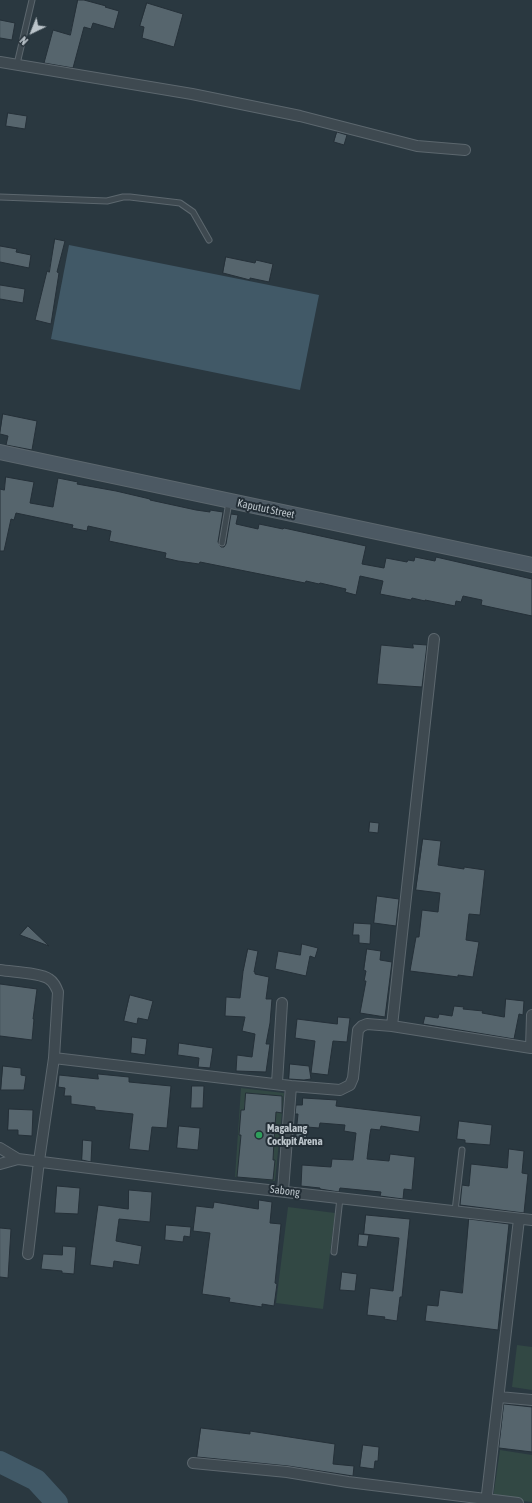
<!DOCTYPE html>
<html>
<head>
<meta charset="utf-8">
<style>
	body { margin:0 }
	#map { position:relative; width:532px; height:1503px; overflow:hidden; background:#2a3840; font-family:"Asap Condensed",sans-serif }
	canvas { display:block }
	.north { position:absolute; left:12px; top:12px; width:40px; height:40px; -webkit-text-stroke:3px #232e36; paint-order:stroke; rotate:223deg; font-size:11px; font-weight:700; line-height:16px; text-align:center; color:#bbc4ca }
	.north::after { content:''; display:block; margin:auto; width:14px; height:18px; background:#bbc4ca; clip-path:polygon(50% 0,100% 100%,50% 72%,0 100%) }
</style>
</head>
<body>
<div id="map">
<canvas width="532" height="1503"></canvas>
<div class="north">N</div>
</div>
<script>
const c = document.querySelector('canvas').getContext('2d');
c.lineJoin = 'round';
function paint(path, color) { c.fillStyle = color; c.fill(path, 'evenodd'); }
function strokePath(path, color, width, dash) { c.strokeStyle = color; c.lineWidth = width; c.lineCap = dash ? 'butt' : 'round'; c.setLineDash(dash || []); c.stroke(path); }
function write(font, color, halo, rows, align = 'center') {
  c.font = font + ' "Asap Condensed",sans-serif'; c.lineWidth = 4; c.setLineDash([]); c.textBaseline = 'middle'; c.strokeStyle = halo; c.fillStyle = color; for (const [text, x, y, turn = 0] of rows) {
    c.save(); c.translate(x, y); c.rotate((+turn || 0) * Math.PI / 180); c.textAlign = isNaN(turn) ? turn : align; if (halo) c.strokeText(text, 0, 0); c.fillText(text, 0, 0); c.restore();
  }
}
paint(new Path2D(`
	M241 1088 284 1093 275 1181 235 1177Z
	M288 1207 335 1213 323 1309 276 1303Z
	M517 1345 532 1347V1390L512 1387Z
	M500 1450 532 1455V1502L493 1498Z`), '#324844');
paint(new Path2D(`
	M69 245 319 295 300 390 51 339Z`), '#415967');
strokePath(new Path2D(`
	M0 1462 36 1480 57 1503`), '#415967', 22);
const building = new Path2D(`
	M78 0H84L106 6 105 7 119 11 114 29 93 23 91 29 84 27 73 68 44 63 53 30 70 35Z
	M147 3 183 14 174 47 142 38 144 27 140 26Z
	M0 20 15 23 12 40 0 38Z
	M8 113 27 116 25 129 6 126Z
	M337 132 347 135 344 145 334 142Z
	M55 239 65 241 57 272 59 273 51 324 35 320 47 271 49 272Z
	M0 246 17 249 16 252 31 255 29 268 0 262Z
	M226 257 255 263 256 260 273 264 269 282 250 278V280L223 273Z
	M0 285 25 289 23 303 0 299Z
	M3 414 37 421 32 450 6 445 8 436 0 434Z
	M6 477 34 482 30 503 53 507 58 478 78 482 77 484 116 491 150 499V500L196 510 210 512V510L223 512 218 542 221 547H224L226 544 231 514 238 515 236 524 258 529 259 524 283 529 284 528 366 546 362 564 384 568 386 558 407 562 408 560 414 561 415 557 435 561 436 557 532 579V616L481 605 482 600 463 596 461 602 456 601 455 606 425 600V601L412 598 411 600 380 594 383 581 360 576 356 595 345 592 346 589 320 583 319 584 306 581 305 583 200 562 199 564 178 561 165 558 166 553 109 541 111 531 88 526 87 531 72 528 73 525 16 513 14 520 11 519 4 551H0V489L4 490Z
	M413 644 427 645 422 687 377 684 381 645 413 648Z
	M370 822 379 823 378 833 369 832Z
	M423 839 441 841 438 865 464 869V867L485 870 480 915 469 914 466 940 479 942 473 977 458 975V977L410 971 416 937H419L422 910 438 912 440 893 416 890Z
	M377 896 399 899 396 926 374 923Z
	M354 923 371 924 370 944 359 943V935H353Z
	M28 926 49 946 20 935Z
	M302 944 318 948 315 958 310 956 306 976 275 969 278 951 300 955Z
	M248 949 258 951 254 972H255V974L269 977 266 999H272L270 1023 266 1044H270L266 1072 236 1071 237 1055 252 1057 255 1034 242 1031 245 1017 225 1016 226 997 240 998 243 972Z
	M367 949 381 951 380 960 392 962 385 1017 360 1013 366 981H364L366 971 364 970Z
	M0 984 37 989 33 1019H34L32 1040 0 1036Z
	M130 995 153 1001 148 1020 138 1018 137 1024 124 1021Z
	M506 999 524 1001 523 1015 519 1014 514 1039 423 1024 425 1016 438 1018 439 1014 452 1016 454 1006 464 1007 463 1009 483 1011 482 1013 504 1017Z
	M338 1017 350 1018 347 1042 333 1041 328 1075 311 1073 315 1041 295 1038 297 1019 337 1024Z
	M132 1037 147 1039 145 1055 131 1053Z
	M179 1043 213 1048 210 1068 198 1067 199 1058 178 1055Z
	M290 1064 309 1066 311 1079 304 1080 289 1079Z
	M3 1066 21 1068V1075L26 1076 24 1090H1Z
	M98 1074 129 1077V1082L171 1086 167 1128 152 1127 149 1151 129 1149 133 1114 95 1110V1107L71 1104V1096H64L65 1088 58 1087 59 1075 98 1079Z
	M192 1086H204L203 1108H191Z
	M246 1093 282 1096V1113L276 1112 274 1141 273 1160H275L273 1180 237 1177 241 1135H239L241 1110H244Z
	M303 1098 337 1100 336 1106 421 1116 419 1132 381 1126 380 1130 371 1129 370 1134 367 1159 389 1161 390 1154 415 1157 412 1190 404 1189 403 1199 380 1196 381 1192 340 1188 339 1192 320 1189V1188L301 1186 302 1165 331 1167 332 1159 353 1160 356 1133 344 1131 345 1125 320 1123 319 1128 307 1127 306 1145 295 1144 298 1114H295L296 1105H302Z
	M9 1109 33 1110 32 1136 18 1135V1130H8Z
	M459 1121 492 1125 490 1145 465 1143V1140L457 1139Z
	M179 1126 200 1128 198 1150 177 1148Z
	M83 1140 92 1141 91 1162 82 1160Z
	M509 1149 524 1151 522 1173 528 1174 524 1213 460 1205 462 1185 469 1186 471 1164 507 1168Z
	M57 1186 80 1188 78 1214 55 1213Z
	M129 1190 152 1192 150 1222 119 1219 116 1241 142 1246 139 1265 114 1261 113 1268 90 1265 98 1205 128 1209Z
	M259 1200 272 1202 270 1223 281 1224 275 1283 277 1284 274 1306 262 1304V1307L229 1302 230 1298 202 1294 210 1233 193 1231 196 1206 213 1208 214 1202 258 1209Z
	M366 1215 410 1219 402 1297H400L397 1321 384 1319 385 1317 367 1315 370 1288 393 1291 399 1238 364 1234Z
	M469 1219 509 1224 498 1330 425 1321 427 1305 438 1306 440 1290 462 1293Z
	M166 1225 191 1227 190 1237 184 1236 183 1242 165 1240Z
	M0 1228 11 1229 8 1278 0 1277Z
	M359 1234 369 1235 367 1247 358 1246Z
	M63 1246 76 1247 74 1274 62 1273V1271L41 1269 43 1254 62 1255Z
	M342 1272 357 1274 355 1291 340 1290Z
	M504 1404 532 1407V1452L499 1448Z
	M201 1428 250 1434V1431L335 1444 333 1464 354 1466 353 1476 288 1466 197 1457Z
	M363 1445 379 1447 378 1461H375L374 1469 360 1467Z`);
paint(building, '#56656d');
strokePath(building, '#253038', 1);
const lane = new Path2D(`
	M17 64 32 0
	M0 197 107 201 123 197H130L180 203 193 212 209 240
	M222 543 229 502
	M455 1211 462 1150
	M334 1252 340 1198`);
const street = new Path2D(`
	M0 62 192 94 300 116 417 146 465 150
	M0 970C12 972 41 973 49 979 54 982 56 987 58 992L54 1058 39 1161 28 1254
	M392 1026 434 639
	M54 1058 291 1086 340 1090 350 1085 353 1078 358 1030 362 1026 367 1024 392 1026 531 1048 532 1015
	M277 1083 282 1003
	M0 1148 18 1159
	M0 1164 18 1159 224 1185 532 1220
	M283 1191 291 1086
	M499 1397 532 1400
	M193 1463 287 1472 348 1482 518 1503
	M486 1503 519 1219`);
const secondary = new Path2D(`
	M0 452 532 565`);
strokePath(lane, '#5c676e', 7);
strokePath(street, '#5c676e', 12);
strokePath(secondary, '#5c676e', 16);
strokePath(lane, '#3e4950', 5);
strokePath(street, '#3e4950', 10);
strokePath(secondary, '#4c5963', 14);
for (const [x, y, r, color] of [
	[259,1135,4,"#2e9e5b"]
]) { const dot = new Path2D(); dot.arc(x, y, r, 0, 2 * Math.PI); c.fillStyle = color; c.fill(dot); strokePath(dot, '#232e36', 1.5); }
write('11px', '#bbc4ca', '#232e36', [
	["Kaputut Street",266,509,12],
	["Sabong",285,1191,7]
]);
write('bold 11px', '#bbc4ca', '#232e36', [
	["Magalang",267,1129],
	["Cockpit Arena",267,1142]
], 'left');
</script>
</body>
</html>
